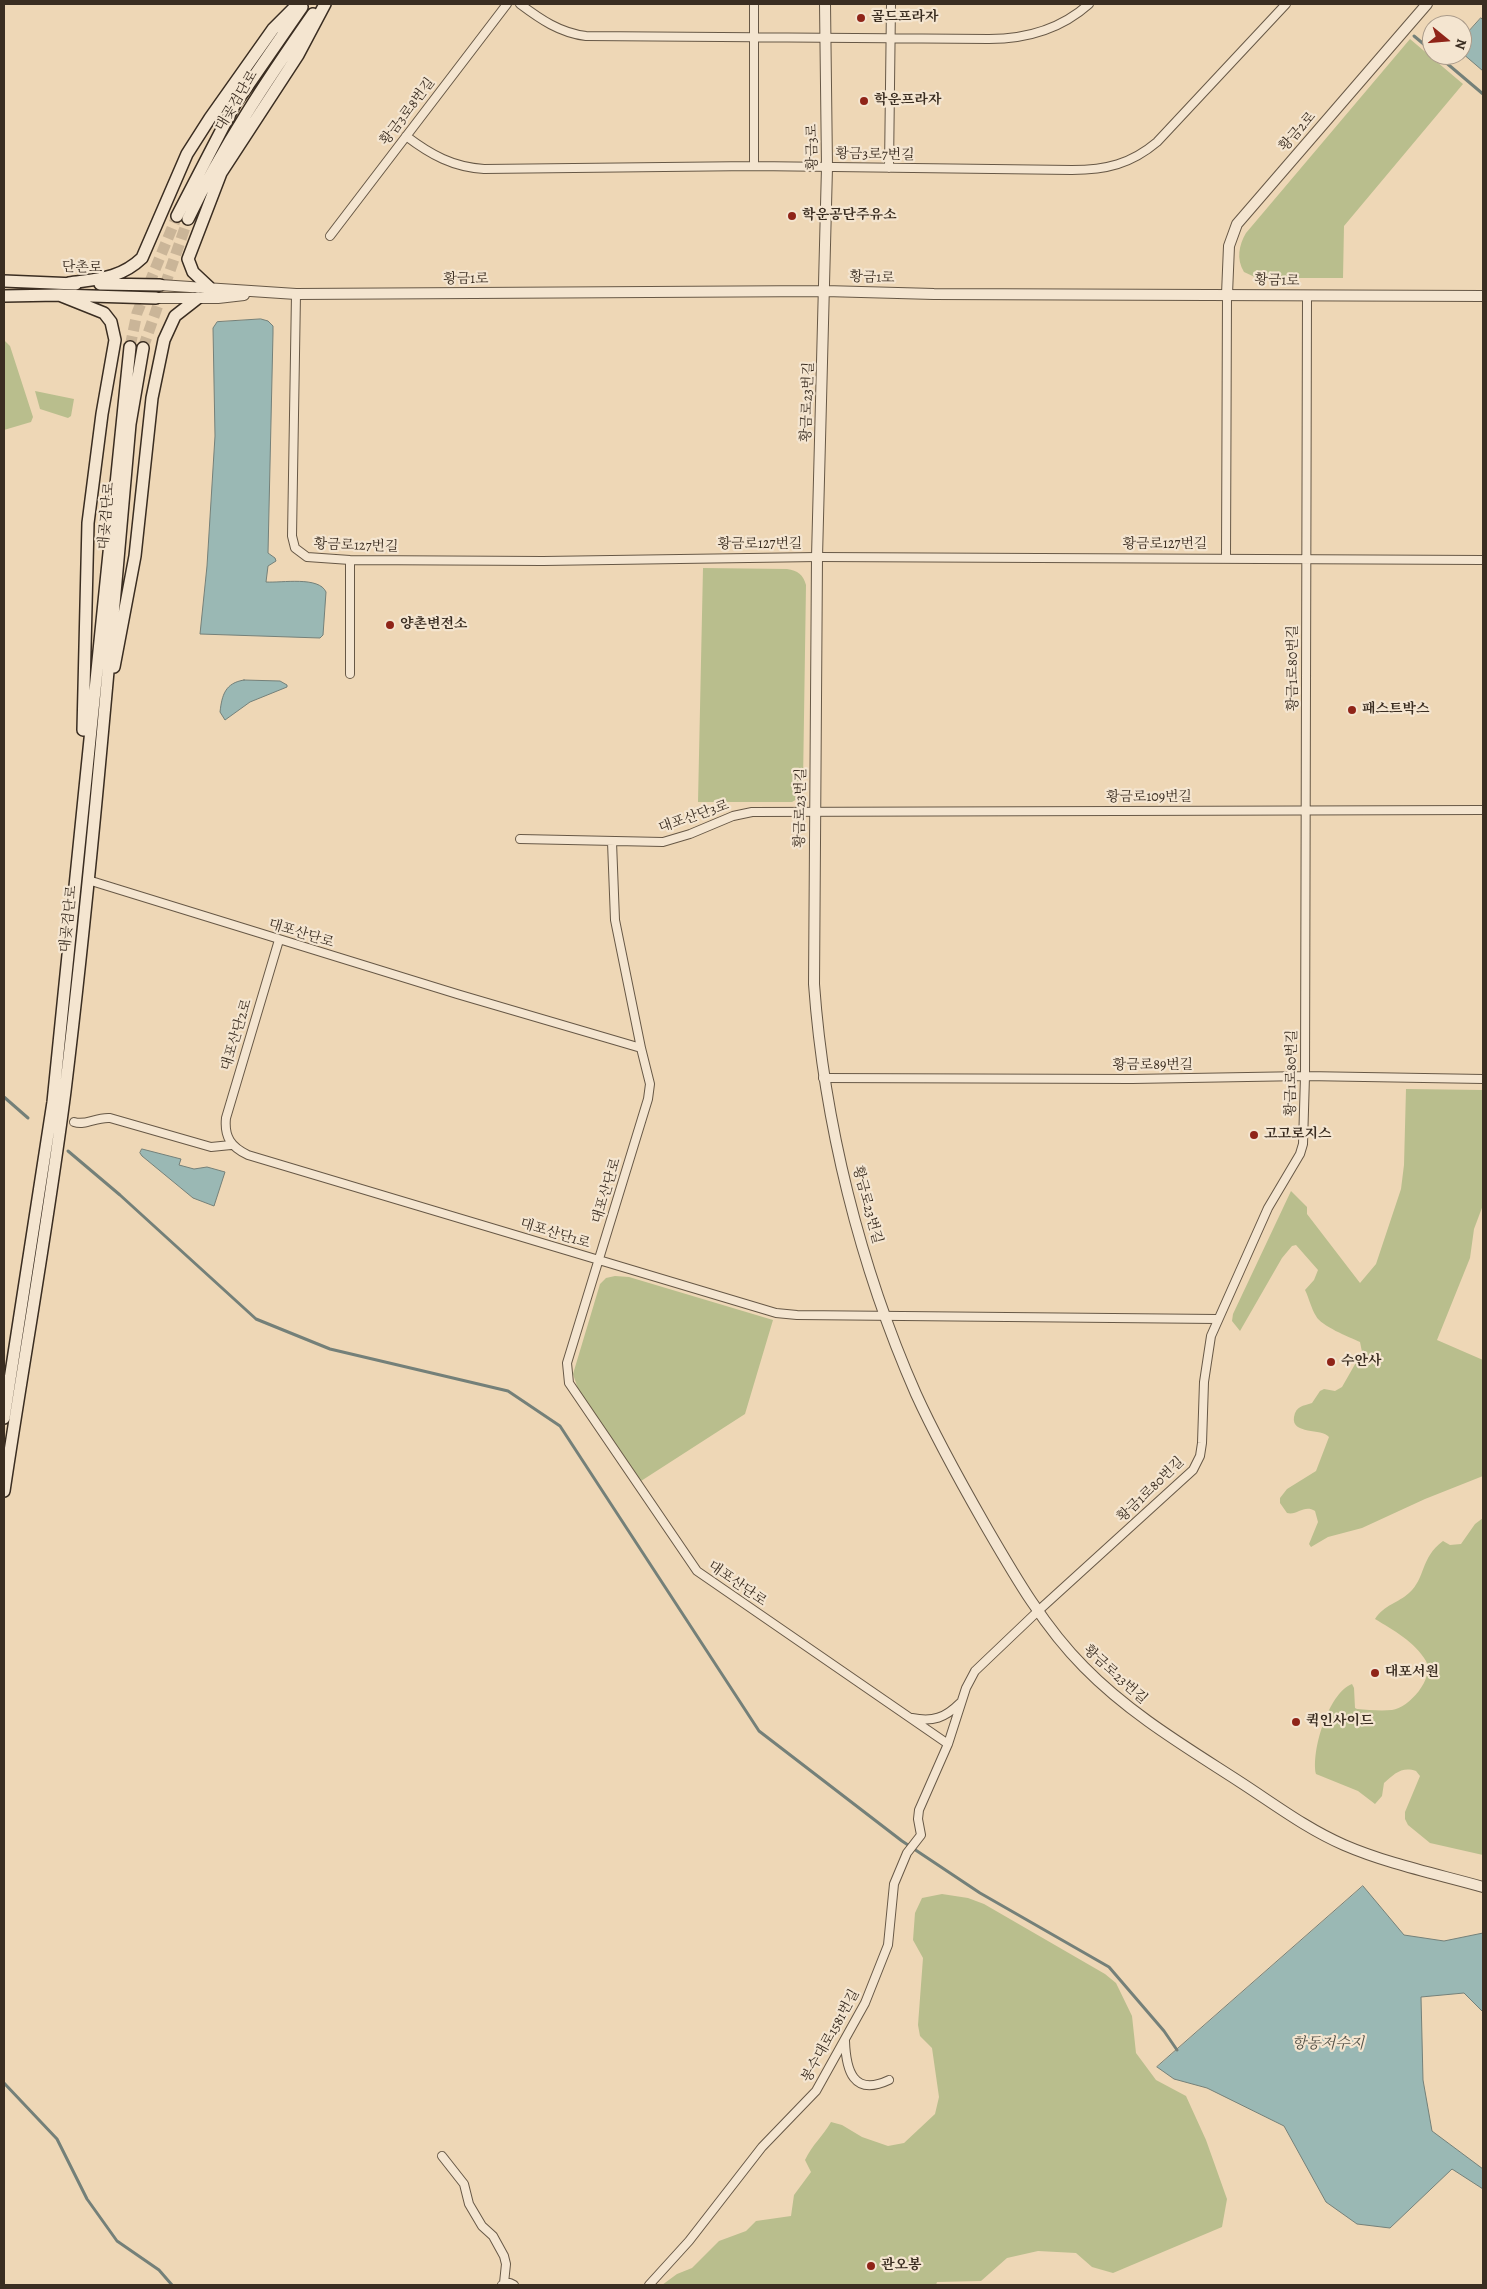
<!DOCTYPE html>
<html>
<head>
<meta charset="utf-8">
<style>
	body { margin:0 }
	#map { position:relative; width:1487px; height:2289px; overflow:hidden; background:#eed7b6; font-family:Alegreya,serif }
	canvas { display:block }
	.frame { position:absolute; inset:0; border:5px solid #3a2d21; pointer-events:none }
	.north { position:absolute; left:1422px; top:15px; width:50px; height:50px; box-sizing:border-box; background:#f4e5d0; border:1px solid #aa9b8a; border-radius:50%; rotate:107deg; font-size:14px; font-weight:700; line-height:20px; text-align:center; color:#3a2d21 }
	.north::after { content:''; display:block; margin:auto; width:18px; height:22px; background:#8f2418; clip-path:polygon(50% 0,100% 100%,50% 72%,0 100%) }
</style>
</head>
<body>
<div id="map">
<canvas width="1487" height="2289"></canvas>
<div class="frame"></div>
<div class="north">N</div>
</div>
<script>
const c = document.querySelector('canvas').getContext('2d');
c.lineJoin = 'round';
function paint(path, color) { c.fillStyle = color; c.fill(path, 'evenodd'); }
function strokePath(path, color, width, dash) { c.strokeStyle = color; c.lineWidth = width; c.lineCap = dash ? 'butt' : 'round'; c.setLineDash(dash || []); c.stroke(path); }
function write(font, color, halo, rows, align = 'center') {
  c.font = font + ' Alegreya,"Noto Serif KR",serif'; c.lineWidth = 4.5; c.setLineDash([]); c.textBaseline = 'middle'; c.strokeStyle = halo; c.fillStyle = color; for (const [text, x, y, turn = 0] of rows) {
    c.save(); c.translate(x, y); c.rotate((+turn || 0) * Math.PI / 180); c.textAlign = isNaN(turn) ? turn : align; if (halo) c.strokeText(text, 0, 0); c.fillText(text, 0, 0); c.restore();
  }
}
paint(new Path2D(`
	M1410 39 1463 84 1344 226 1343 278H1257L1244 272C1236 259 1239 245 1246 233Z
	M4 340 10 346 33 417 31 422 4 430Z
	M35 391 74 399 71 416 68 418 40 409Z
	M703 568 787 569C798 571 803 574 806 585L803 783 799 798 792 802H698Z
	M1406 1089 1483 1090V1205L1474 1229 1470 1258 1437 1340 1483 1360V1476L1425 1499 1362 1528 1328 1537 1311 1547 1309 1544 1318 1522 1315 1511C1304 1504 1297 1516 1287 1513L1280 1503V1498L1287 1489 1316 1471 1329 1437C1322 1428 1291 1435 1294 1417 1296 1406 1303 1406 1312 1403L1320 1391 1324 1389 1335 1391 1342 1387 1362 1352 1360 1342C1349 1337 1321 1326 1316 1316 1311 1308 1309 1298 1305 1290L1314 1280 1318 1270 1296 1245 1292 1246 1282 1258 1240 1331 1232 1321 1233 1314 1291 1191 1307 1207V1214L1360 1283 1376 1264 1401 1189 1404 1165Z
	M615 1276 629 1277 773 1320 745 1414 641 1481 578 1389 573 1374 600 1284 606 1278Z
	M1483 1518V1855L1430 1843 1408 1825 1405 1819V1812L1420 1776 1416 1771C1402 1766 1394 1774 1384 1783L1382 1796 1375 1804 1358 1791 1316 1774C1311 1752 1328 1693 1352 1684L1354 1688 1355 1708 1357 1709C1368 1710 1381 1711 1392 1710 1409 1708 1435 1678 1426 1661 1415 1642 1393 1630 1375 1619 1384 1605 1398 1603 1409 1593 1426 1578 1420 1558 1443 1541L1450 1545 1461 1544 1475 1524Z
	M942 1894 968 1898 984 1904 1105 1974 1116 1983 1132 2016 1136 2053 1156 2080 1186 2096 1206 2140 1227 2199 1222 2227 1113 2273 1092 2267 1076 2253 1038 2251 1007 2258 981 2281 937 2282 936 2285H662L677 2274 692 2268 719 2241 746 2231 756 2221 791 2216 794 2195 811 2172 805 2160C812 2145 823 2136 831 2122L842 2125 862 2137 888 2146 904 2143 935 2114 939 2097 932 2048 920 2036 918 2025 923 1958 913 1940 915 1913 922 1898Z`), '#b9be8d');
const water = new Path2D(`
	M1481 18 1483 20V71L1462 53V39Z
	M261 319 268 321 273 326V333L268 553 275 558 276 561 268 566 266 582C282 583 319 576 326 592L323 635 320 638 200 634 207 566 215 436 213 328 217 322Z
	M244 680 280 681 287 685V687L250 702 225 720 220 712C222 695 225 683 244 680Z
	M142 1149 181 1159 179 1165 194 1169 207 1167 225 1172 214 1206 193 1198 142 1156 140 1153Z
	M1363 1886 1404 1935 1444 1941 1483 1933V2012L1464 1993 1421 1997 1423 2080 1432 2131 1483 2169V2189L1452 2169 1390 2228 1357 2224 1326 2202 1284 2126 1207 2088 1174 2079 1157 2067Z`);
paint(water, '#9ab8b4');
strokePath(water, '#748079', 1);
strokePath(new Path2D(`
	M1414 36 1432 51
	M1437 55 1483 94
	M4 1097 28 1118
	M68 1151 120 1195 256 1319 330 1349 508 1391 560 1426 759 1731 902 1841 980 1893 1109 1967 1164 2031 1177 2050
	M4 2083 57 2139 87 2199 117 2241 159 2270 172 2285`), '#748079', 3);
strokePath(new Path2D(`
	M130 347 137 313 177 216
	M143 348 188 219`), '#cab598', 11, [11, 5.5]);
const minor = new Path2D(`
	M520 4C540 19 560 33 586 36L989 39C1026 39 1061 29 1089 4
	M754 4V166
	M406 136C431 155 453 167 484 169L754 166 1072 170C1106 170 1131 164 1157 142L1286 4
	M889 168 891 4
	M330 236 507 4
	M296 294 292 536 295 548 307 557 350 560 543 561 817 557 1483 560
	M1226 557 1227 294
	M350 560V674
	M520 839 663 842 690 834 733 816 752 812 1483 810
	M612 842 615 920 641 1048
	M88 880 457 994 641 1048 650 1084 648 1099 567 1363 569 1383 697 1571 948 1744
	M279 940 226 1118C224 1137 231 1147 248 1155L776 1313 797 1315 1217 1319
	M823 1078 1132 1079 1305 1076 1483 1079
	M74 1122C86 1126 95 1117 110 1118L211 1147 231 1145
	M912 1718C933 1722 945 1718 960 1703
	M845 2041C846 2070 853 2097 889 2080
	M442 2156 464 2184 469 2204 482 2226 493 2236 504 2256 506 2264 504 2283
	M502 2285 510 2283 514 2285
	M649 2285 689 2241 762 2147 816 2091 865 2003 888 1945 894 1884 907 1853 921 1835 918 1819 919 1810 948 1744 966 1688 975 1671 1038 1611 1193 1470 1200 1456 1202 1443 1204 1382 1211 1336 1268 1208 1300 1154 1303 1144 1305 1076 1307 296`);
const tertiary = new Path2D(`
	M825 4 827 167 817 557 814 984C824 1122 860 1267 916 1394 936 1438 960 1481 984 1523 1013 1573 1043 1626 1084 1667 1130 1714 1186 1747 1240 1782 1274 1804 1307 1829 1344 1845 1388 1864 1437 1874 1483 1887
	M160 285 296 294 825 291 934 294 1483 296
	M1227 294 1229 246 1237 224 1427 4
	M156 298H218L244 295`);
const secondary = new Path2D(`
	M177 216 235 104 302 7
	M188 219C223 146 267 80 313 14
	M4 281 76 284
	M69 283C97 279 120 279 142 258L187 154 210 118 273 29 298 4
	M100 284 160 285
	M209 287 193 272 188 259 221 173 298 55 325 4
	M59 295 104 313 111 322 115 340 102 414 88 523 83 730
	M4 296 59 295 156 298
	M114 667 135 556 152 398 164 340 175 316 198 298
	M4 1418 53 1102 130 347
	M4 1491C24 1357 48 1224 65 1091 92 869 110 647 130 424L143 348`);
strokePath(minor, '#675846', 10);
strokePath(tertiary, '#675846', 12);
strokePath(secondary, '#3a2d21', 14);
strokePath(minor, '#f4e5d0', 8);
strokePath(tertiary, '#f4e5d0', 10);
strokePath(secondary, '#f4e5d0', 11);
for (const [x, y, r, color] of [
	[861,18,5,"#8f2418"],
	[864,101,5,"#8f2418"],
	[792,216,5,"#8f2418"],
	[390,625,5,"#8f2418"],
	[1352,710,5,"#8f2418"],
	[1254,1135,5,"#8f2418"],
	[1331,1362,5,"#8f2418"],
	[1375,1673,5,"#8f2418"],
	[1296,1722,5,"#8f2418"],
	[871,2266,5,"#8f2418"]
]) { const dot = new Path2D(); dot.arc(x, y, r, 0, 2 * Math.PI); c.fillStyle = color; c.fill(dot); strokePath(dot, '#f4e5d0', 2); }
write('bold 14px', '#3a2d21', '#f4e5d0', [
	["골드프라자",871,18],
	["학운프라자",874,101],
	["학운공단주유소",802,216],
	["양촌변전소",400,625],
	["패스트박스",1362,710],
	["고고로지스",1264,1135],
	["수안사",1341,1362],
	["대포서원",1385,1673],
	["퀵인사이드",1306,1722],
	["관오봉",881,2266]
], 'left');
write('14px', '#3a2d21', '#f4e5d0', [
	["대곶검단로",237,101,-59],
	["황금3로8번길",408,112,-53],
	["황금2로",1298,132,-49],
	["황금3로",813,147,-91],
	["황금3로7번길",875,155,1],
	["단촌로",82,268,1],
	["황금1로",872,278,2],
	["황금1로",466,280],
	["황금1로",1277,281,2],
	["황금로23번길",808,402,-88],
	["대곶검단로",107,516,-85],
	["황금로127번길",760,545],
	["황금로127번길",1165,545],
	["황금로127번길",356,546,2],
	["황금1로80번길",1294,668,-90],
	["황금로109번길",1149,798],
	["황금로23번길",801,808,-89],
	["대포산단3로",694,817,-19],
	["대곶검단로",69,919,-84],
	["대포산단로",301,934,17],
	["대포산단2로",237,1035,-73],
	["황금로89번길",1153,1066],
	["황금1로80번길",1292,1073,-89],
	["대포산단로",607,1191,-73],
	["황금로23번길",867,1205,75],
	["대포산단1로",555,1234,17],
	["황금1로80번길",1151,1490,-44],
	["대포산단로",737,1584,35],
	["황금로23번길",1115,1675,42],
	["봉수대로1581번길",831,2036,-61]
]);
write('italic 15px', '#525046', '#f4e5d0', [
	["항동저수지",1328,2044]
]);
</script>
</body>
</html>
